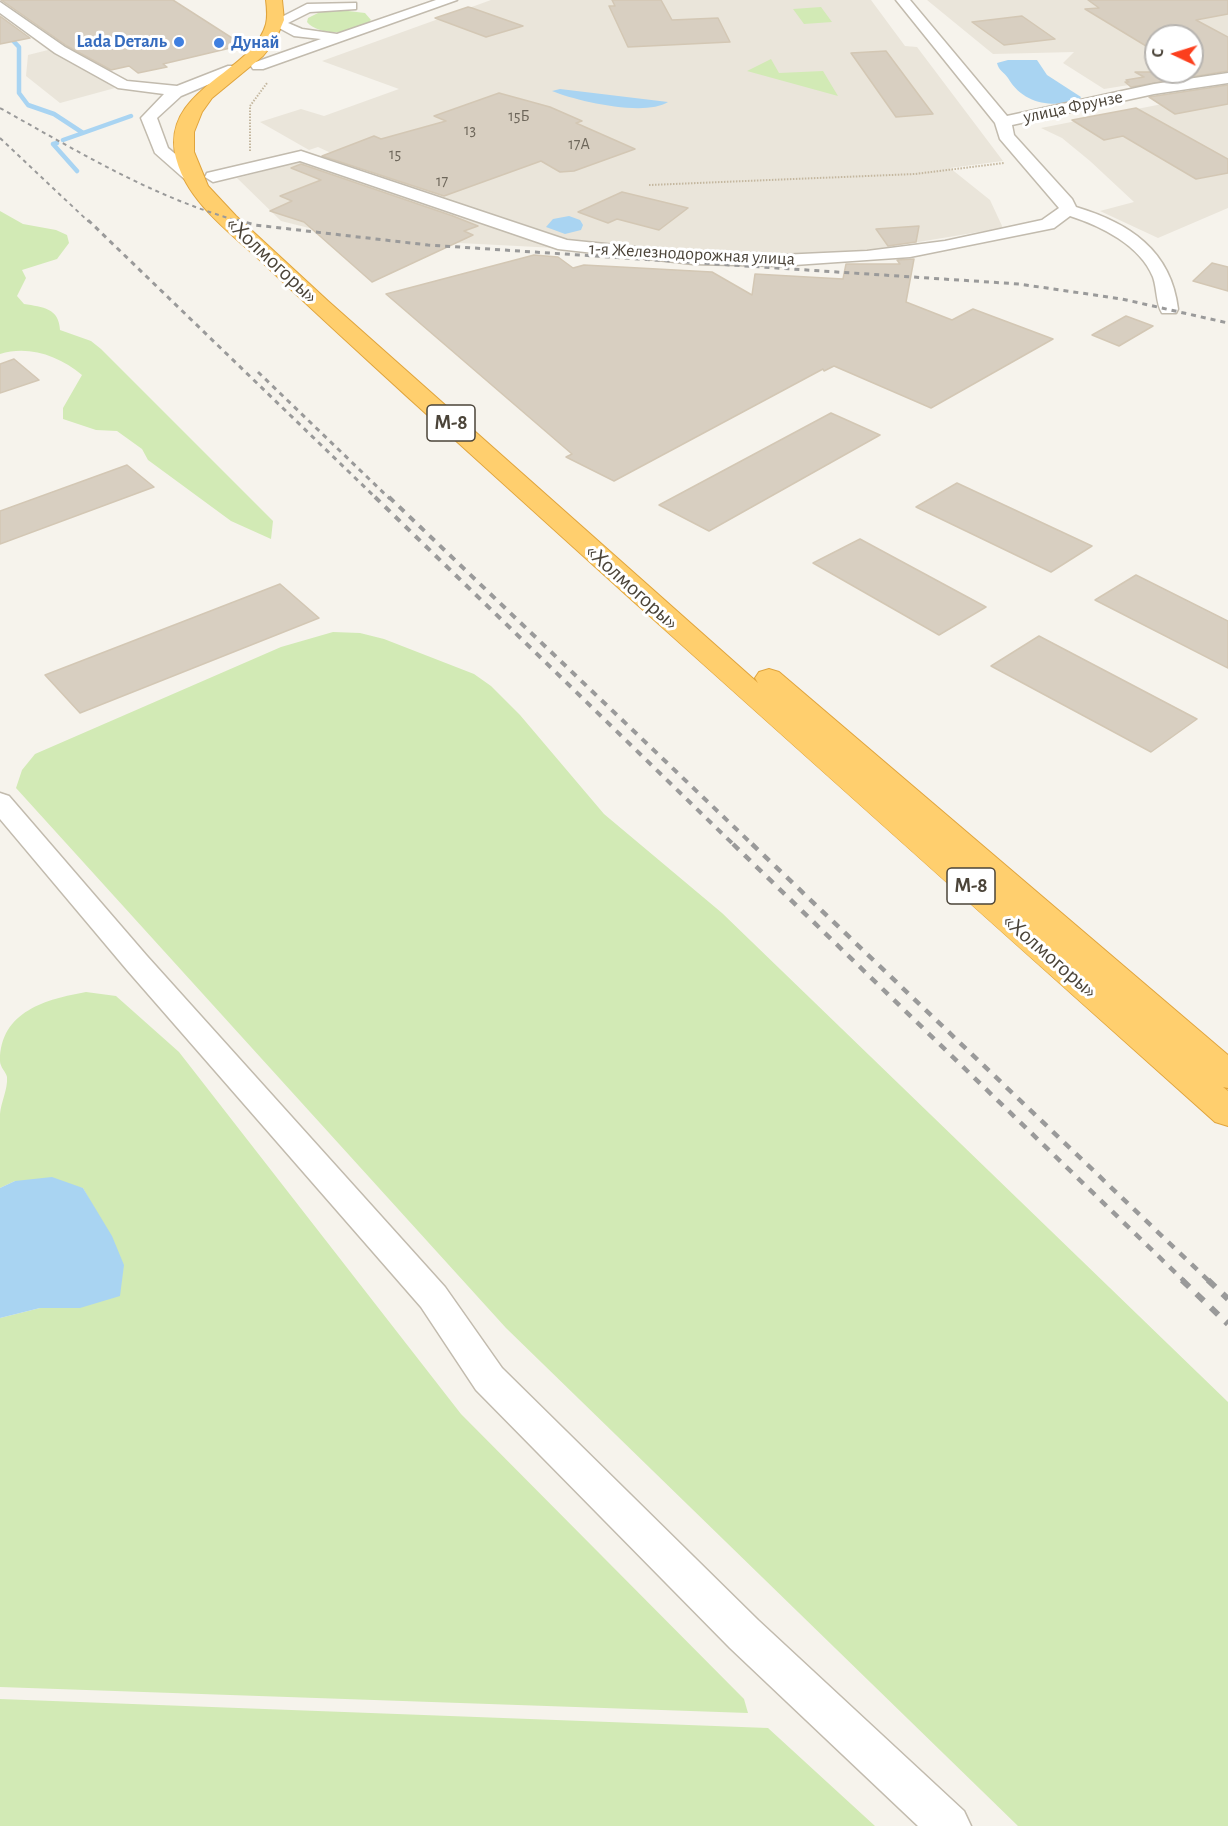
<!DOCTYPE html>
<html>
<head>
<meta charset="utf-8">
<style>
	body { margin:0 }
	#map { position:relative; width:1228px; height:1826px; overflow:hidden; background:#f6f3ec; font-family:"Alegreya Sans",sans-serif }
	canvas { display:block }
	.north { position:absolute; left:1144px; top:24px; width:60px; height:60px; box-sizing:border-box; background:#fff; border:2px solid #b7b4b0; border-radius:50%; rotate:274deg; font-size:16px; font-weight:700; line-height:24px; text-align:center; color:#4b4439 }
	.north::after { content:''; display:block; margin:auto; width:21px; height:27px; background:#fc3f1d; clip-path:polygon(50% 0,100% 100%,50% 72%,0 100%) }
</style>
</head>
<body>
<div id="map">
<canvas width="1228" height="1826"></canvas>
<div class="north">С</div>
</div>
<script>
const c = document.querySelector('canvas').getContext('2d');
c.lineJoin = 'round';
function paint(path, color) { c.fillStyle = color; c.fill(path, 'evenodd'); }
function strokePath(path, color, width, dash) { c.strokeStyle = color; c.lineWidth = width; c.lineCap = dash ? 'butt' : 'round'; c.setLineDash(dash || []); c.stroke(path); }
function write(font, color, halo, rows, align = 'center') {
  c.font = font + ' "Alegreya Sans",sans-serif'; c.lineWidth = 6; c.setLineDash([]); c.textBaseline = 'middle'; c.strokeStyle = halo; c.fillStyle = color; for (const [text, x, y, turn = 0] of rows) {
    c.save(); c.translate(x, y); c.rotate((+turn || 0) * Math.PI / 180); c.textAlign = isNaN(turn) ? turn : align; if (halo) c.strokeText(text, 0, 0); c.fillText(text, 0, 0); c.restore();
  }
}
paint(new Path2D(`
	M491 0H871L905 46 917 47 1003 161 950 168 990 200 1003 228 876 249 803 256H752L590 244 565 240 387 179 318 147 309 150 260 122 301 109 324 116 399 89 322 61Z
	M927 0H1228V69L1104 89 1063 63 1074 52 993 54ZM1156 36H1192V72H1156Z
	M52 49 97 76 115 88 60 103 26 76 28 55Z
	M1228 91V208L1158 238 1100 211 1134 202 1090 161 1062 138 1041 128Z
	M302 161 556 248 440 242 309 228 281 221 237 178Z`), '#eae5da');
paint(new Path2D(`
	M821 7 832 22 804 24 793 9Z
	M340 10 365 13 371 20C360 35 319 37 307 22L308 18 320 12Z
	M771 59 779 73 823 71 838 96 747 71Z
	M0 211 23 224 56 230 67 235 69 243 57 259 22 270 26 278 17 296 24 304C43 307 59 308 60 330L91 341 101 349 273 521 271 539 231 521 148 460 142 449 117 431 96 430 63 419V408L82 375C59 356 29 345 0 354Z
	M333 632 360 633 384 639 474 674 491 686 520 715 604 814 722 913 1228 1402V1826H1018L506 1328 16 788 22 770 35 754 281 647Z
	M86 992 116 996 179 1052 461 1414 744 1699 748 1713 0 1687V1318L40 1308H80L96 1212 83 1188 15 1181 0 1188C0 1163 0 1138 0 1114 1 1102 8 1089 7 1077 6 1072 0 1067 0 1061 0 1011 47 999 86 992Z
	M0 1699 768 1728 875 1826H0Z`), '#d2eab5');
paint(new Path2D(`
	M1008 60H1037L1047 75 1081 97 1079 101C1051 107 1024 105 1008 78 1004 72 999 71 997 63Z
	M560 89 668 102C645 117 576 101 552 91Z
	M569 216 580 220 583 225 581 230 565 234 546 227 553 219Z
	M52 1177 83 1188 112 1236 124 1265 120 1296 80 1308H40L0 1318V1188L15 1181Z`), '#a9d4f2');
strokePath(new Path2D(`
	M0 27 19 47V93L28 105 54 114 83 133 63 140
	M83 133 131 116
	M57 143 53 144 77 171`), '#a9d4f2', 4.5);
const building = new Path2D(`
	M1 0H173L243 45 163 64 167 67 138 73 129 66 111 70 67 46Z
	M612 0H661L672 20 718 18 730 42 628 47 609 6H615Z
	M1088 0H1228V14L1196 20 1228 37V71L1131 87 1125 82H1129L1126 80 1144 77 1135 72H1192V36H1156V52L1085 9 1099 8Z
	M468 7 472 8 523 26 486 37 435 18Z
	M0 16 30 38 0 44Z
	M1022 16 1055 39 1004 45 972 22Z
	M886 51 933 114 896 117 851 53Z
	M1228 85V104L1175 114 1149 97Z
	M499 93 550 107 582 121 576 123 635 149 574 171 560 172 541 161 444 196 322 156 374 136 381 139 446 121 434 116Z
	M1136 108 1228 159V173L1196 179 1123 136 1104 140 1072 120Z
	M301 164 453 216 478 226 464 231 473 235 372 282 304 222 270 211 292 201 280 196 321 180 291 168Z
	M622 192 688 208 659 230 617 219 608 223 578 212Z
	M919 226 916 242 888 246 876 229Z
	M534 255 558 257 573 268 584 265 712 272 752 295 755 274 843 279 846 264H900L897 260 914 259 906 302 952 320 973 309 1053 339 931 408 834 366 824 371 823 369 614 481 566 457 572 454 386 294Z
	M1212 263 1228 267V291L1193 281Z
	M1126 316 1153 326 1119 346 1092 335Z
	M14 359 39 380 0 393V364Z
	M831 413 880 435 709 531 659 505Z
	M127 465 154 487 0 544V511Z
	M957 483 1092 546 1051 572 916 507Z
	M860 539 986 607 939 635 813 563Z
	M1136 575 1228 621V668L1095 600Z
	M280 584 319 618 80 713 45 675Z
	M1039 636 1197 719 1151 752 991 666Z`);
paint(building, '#d8cfc1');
strokePath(building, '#d3c7b4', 1.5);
const minor = new Path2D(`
	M436 0H457L263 69H253L251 66 253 63 321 39 294 36 270 23 307 4 356 3V9L310 12 288 23 302 29 337 34Z
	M896 0H910L1007 116 1154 84 1228 73V83L1154 94 1012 125 1014 135 1072 199 1076 207C1129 223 1171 250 1178 309L1176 313H1162C1156 304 1157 288 1153 277 1140 245 1101 226 1070 216L1054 228 910 257 780 266 693 264 558 249 300 161 213 182 205 177 207 173 301 151 567 240 693 253 780 255 867 251 945 241 1042 220 1059 208 1000 139 995 123Z
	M0 2 65 47 127 81 177 86 228 66H238L241 69 238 72 181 96 157 118 168 148 201 175 203 179 201 183H189L155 153 141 118 164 94 118 88 55 53 0 13Z
	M0 793 9 796 147 956 445 1287 502 1368 758 1620 964 1811 971 1826H918L730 1648 476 1390 421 1307 127 970 0 819Z`);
const highway = new Path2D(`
	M266 0H282L284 20 275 41 263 56 212 98 202 112 194 132V152L208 186 236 216 328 301 758 683 755 678 759 672 769 669 779 672 1228 1055V1088L1223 1087 1228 1091V1126L1215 1122C946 882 678 643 412 401 362 355 312 310 263 263 232 234 187 202 176 158 159 89 253 73 266 24 268 16 267 8 266 0Z`);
strokePath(minor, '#c2bbae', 3);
strokePath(highway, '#e0a43c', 2);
strokePath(new Path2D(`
	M250 151V106L267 83
	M649 185 915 174 1004 163`), '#c4b79f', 2, [1.5, 1.5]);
paint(minor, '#fff');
paint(highway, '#ffcf6e');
strokePath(new Path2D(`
	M0 108C79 152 154 198 242 222
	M0 138 89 222`), '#9a9a9a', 2, [4, 4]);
strokePath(new Path2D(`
	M88 220 377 499
	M237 220 255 225 428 245 1019 284 1122 299 1228 323
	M258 372 390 499`), '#9a9a9a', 3, [5, 5]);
strokePath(new Path2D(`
	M375 497 735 846
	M389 497 754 846`), '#9a9a9a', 4, [7, 7]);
strokePath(new Path2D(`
	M733 844 1184 1281
	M752 844 1209 1281`), '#9a9a9a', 4.5, [8, 8]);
strokePath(new Path2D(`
	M1182 1280 1228 1324
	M1208 1280 1228 1299`), '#9a9a9a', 6, [10, 10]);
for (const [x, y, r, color] of [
	[179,42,6,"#3f7fe0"],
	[219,43,6,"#3f7fe0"]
]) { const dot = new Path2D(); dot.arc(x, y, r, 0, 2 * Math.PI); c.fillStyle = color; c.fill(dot); strokePath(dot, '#fff', 2); }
write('16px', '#6e675b', null, [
	["15Б",519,116],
	["13",470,130],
	["17А",579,144],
	["15",395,154],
	["17",442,181]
]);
write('bold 18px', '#366cbe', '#fff', [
	["Lada Dеталь",167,42],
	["Дунай",231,43,"left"]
], 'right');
write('18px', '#4b4439', '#fff', [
	["улица Фрунзе",1073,107,-12],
	["1-я Железнодорожная улица",692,254,3]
]);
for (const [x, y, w] of [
	[451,423,48],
	[971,886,48]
]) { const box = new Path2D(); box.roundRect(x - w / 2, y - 18, w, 36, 4.5); c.fillStyle = '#fff'; c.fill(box); strokePath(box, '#4b4439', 1.5); }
write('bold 21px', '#4b4439', null, [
	["М-8",451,423],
	["М-8",971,886]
]);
write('22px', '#4b4439', '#fff', [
	["«Холмогоры»",272,260,43],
	["«Холмогоры»",632,587,42],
	["«Холмогоры»",1050,956,41]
]);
</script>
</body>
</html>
